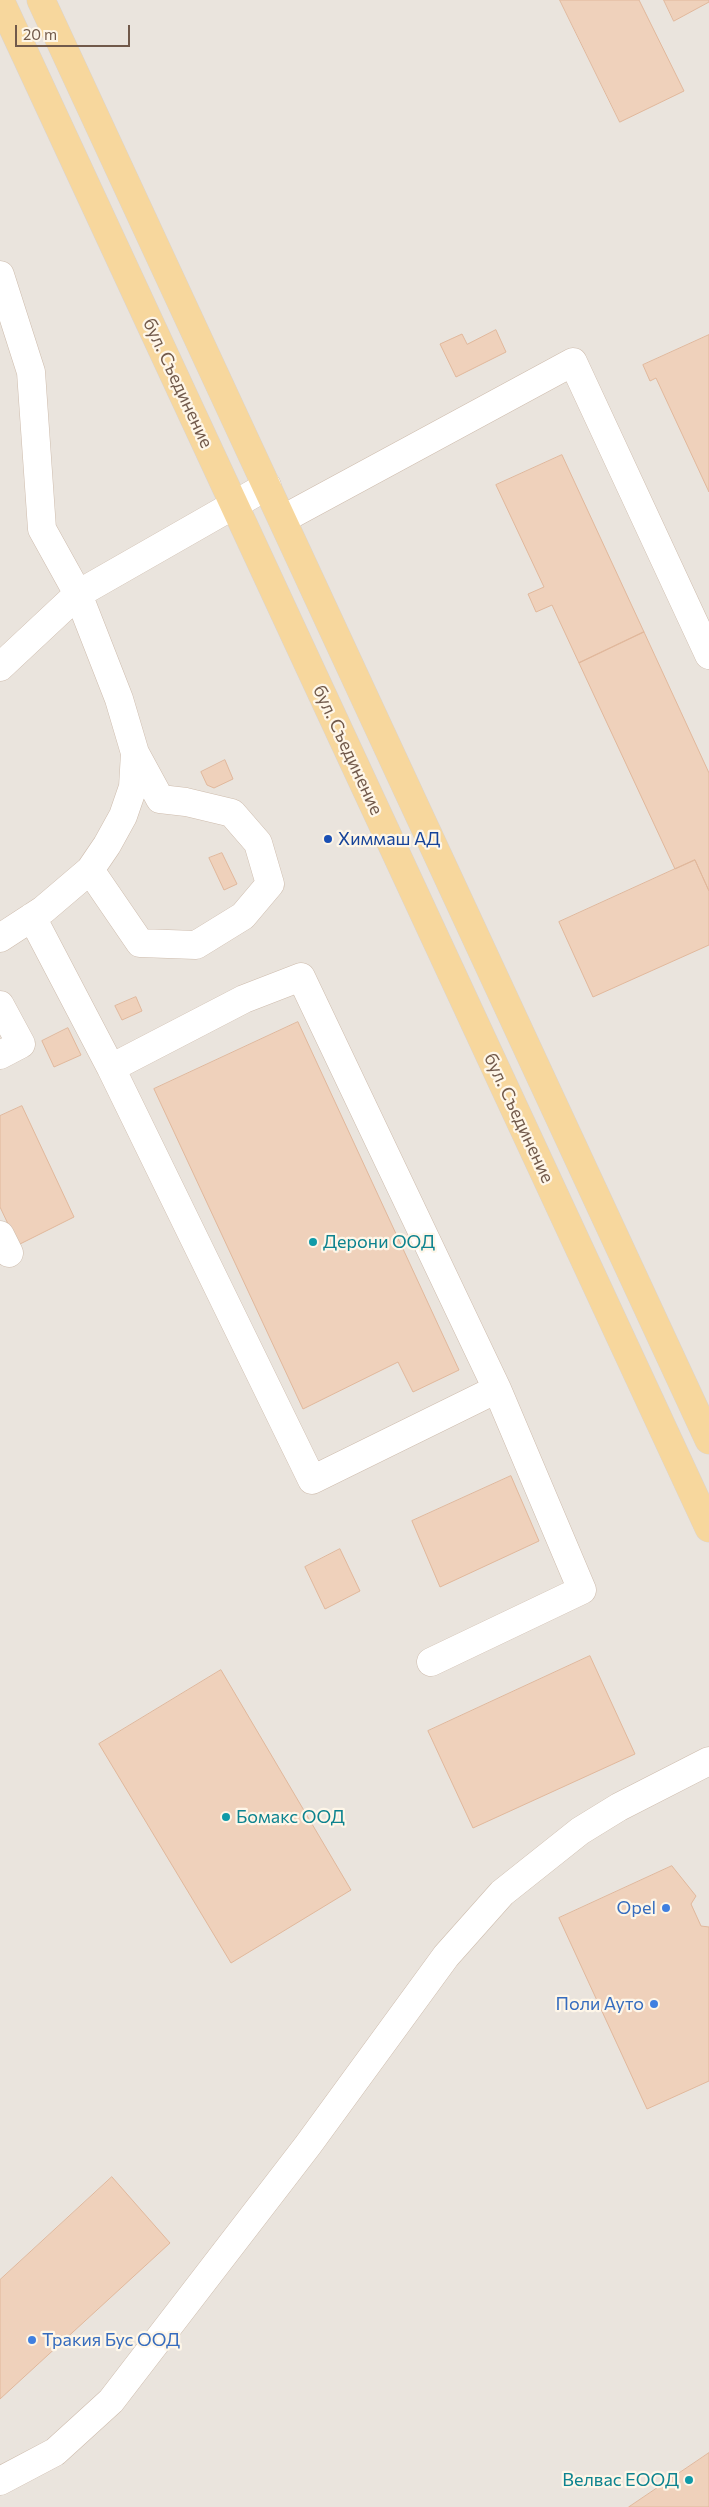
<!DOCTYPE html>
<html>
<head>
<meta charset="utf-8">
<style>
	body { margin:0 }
	#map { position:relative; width:709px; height:2507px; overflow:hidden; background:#fbf2e2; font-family:Commissioner,sans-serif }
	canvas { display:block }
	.scale { position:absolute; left:15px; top:25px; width:115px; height:22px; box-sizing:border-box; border:2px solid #71594a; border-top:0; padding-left:6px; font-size:15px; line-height:18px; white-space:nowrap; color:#71594a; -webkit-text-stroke:4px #fef6e8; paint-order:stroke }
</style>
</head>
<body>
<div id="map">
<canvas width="709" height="2507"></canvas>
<div class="scale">20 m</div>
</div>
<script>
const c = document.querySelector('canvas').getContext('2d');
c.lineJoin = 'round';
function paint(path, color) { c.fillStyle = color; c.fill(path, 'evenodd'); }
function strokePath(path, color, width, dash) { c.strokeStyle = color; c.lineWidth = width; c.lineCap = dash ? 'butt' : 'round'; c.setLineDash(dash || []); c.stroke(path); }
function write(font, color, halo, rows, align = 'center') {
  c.font = font + ' Commissioner,sans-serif'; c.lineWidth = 4.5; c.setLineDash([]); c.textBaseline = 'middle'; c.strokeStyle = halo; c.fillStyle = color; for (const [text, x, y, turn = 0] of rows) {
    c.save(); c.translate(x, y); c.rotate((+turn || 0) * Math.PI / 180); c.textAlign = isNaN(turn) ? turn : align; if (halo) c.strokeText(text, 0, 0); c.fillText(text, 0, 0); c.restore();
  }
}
paint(new Path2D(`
	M0 0H709V2507H0Z`), '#eae4dd');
const building = new Path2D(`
	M560 0H639L684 91 620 122Z
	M664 0H709V2L674 21Z
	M496 330 506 352 456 377 440 344 462 334 467 344Z
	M709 335V492L656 378 650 381 643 365Z
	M562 455 644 632 579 663 552 605 536 612 528 594 544 587 496 485Z
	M644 632 709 773V891L695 860 675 869 579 663Z
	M225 760 233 779 214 788 207 785 201 772Z
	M222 853 237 884 224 890 209 858Z
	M695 860 709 891V945L593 997 559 922Z
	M136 997 142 1011 122 1020 115 1006Z
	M298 1022 459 1370 413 1392 398 1362 303 1409 154 1089Z
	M68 1028 81 1055 54 1067 42 1041Z
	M22 1106 74 1217 18 1245 0 1207V1116Z
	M511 1476 539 1541 440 1587 412 1521Z
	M340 1549 360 1591 325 1609 305 1567Z
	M590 1656 635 1754 473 1828 428 1731Z
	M221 1670 351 1890 231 1963 99 1744Z
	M672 1866 696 1896 691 1904 701 1926 709 1927V2081L647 2109 559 1918Z
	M112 2177 170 2243 0 2399V2280Z
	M709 2453V2507H629Z`);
paint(building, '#efd1bb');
strokePath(building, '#e1b89c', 1);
const minor = new Path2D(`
	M0 275 31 372 42 529 78 594 119 699 135 753 133 787 123 816 107 845 90 870 43 910 0 938
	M283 519 573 362 709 655
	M0 667 78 594 267 486
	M90 870 140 943 196 945 243 916 270 884 258 843 232 813 186 802 160 799 135 753
	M32 917 111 1068 244 999 301 977 497 1389 312 1480 111 1068
	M0 1005 21 1044 0 1055
	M0 1235 9 1253
	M431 1662 582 1590 497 1389
	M0 2481 55 2452 111 2401 308 2145 446 1956 502 1893 580 1831 619 1807 709 1761`);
const major = new Path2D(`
	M0 0 709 1528
	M41 0 709 1440`);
strokePath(minor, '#cebcad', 29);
strokePath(major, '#dad4d0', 29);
strokePath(minor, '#fff', 28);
strokePath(major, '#f7d79d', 28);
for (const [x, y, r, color] of [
	[328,839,5,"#1a4fb4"],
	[313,1242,5,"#0f9aa8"],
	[226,1817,5,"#0f9aa8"],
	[666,1908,5,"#3f7fe0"],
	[654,2004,5,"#3f7fe0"],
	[32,2340,5,"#3f7fe0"],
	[689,2480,5,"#0f9aa8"]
]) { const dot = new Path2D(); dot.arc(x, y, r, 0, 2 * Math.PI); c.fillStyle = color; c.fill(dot); strokePath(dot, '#fef6e8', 2); }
write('18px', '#71594a', '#fef6e8', [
	["бул. Съединение",178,383,65],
	["бул. Съединение",348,750,65],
	["бул. Съединение",519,1118,65]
]);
write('18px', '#164399', '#fef6e8', [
	["Химмаш АД",338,839]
], 'left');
write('18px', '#0d838f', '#fef6e8', [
	["Дерони ООД",323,1242],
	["Бомакс ООД",236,1817],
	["Велвас ЕООД",679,2480,"right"]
], 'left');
write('18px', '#366cbe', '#fef6e8', [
	["Opel",656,1908],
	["Поли Ауто",644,2004],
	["Тракия Бус ООД",42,2340,"left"]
], 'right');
</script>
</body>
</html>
